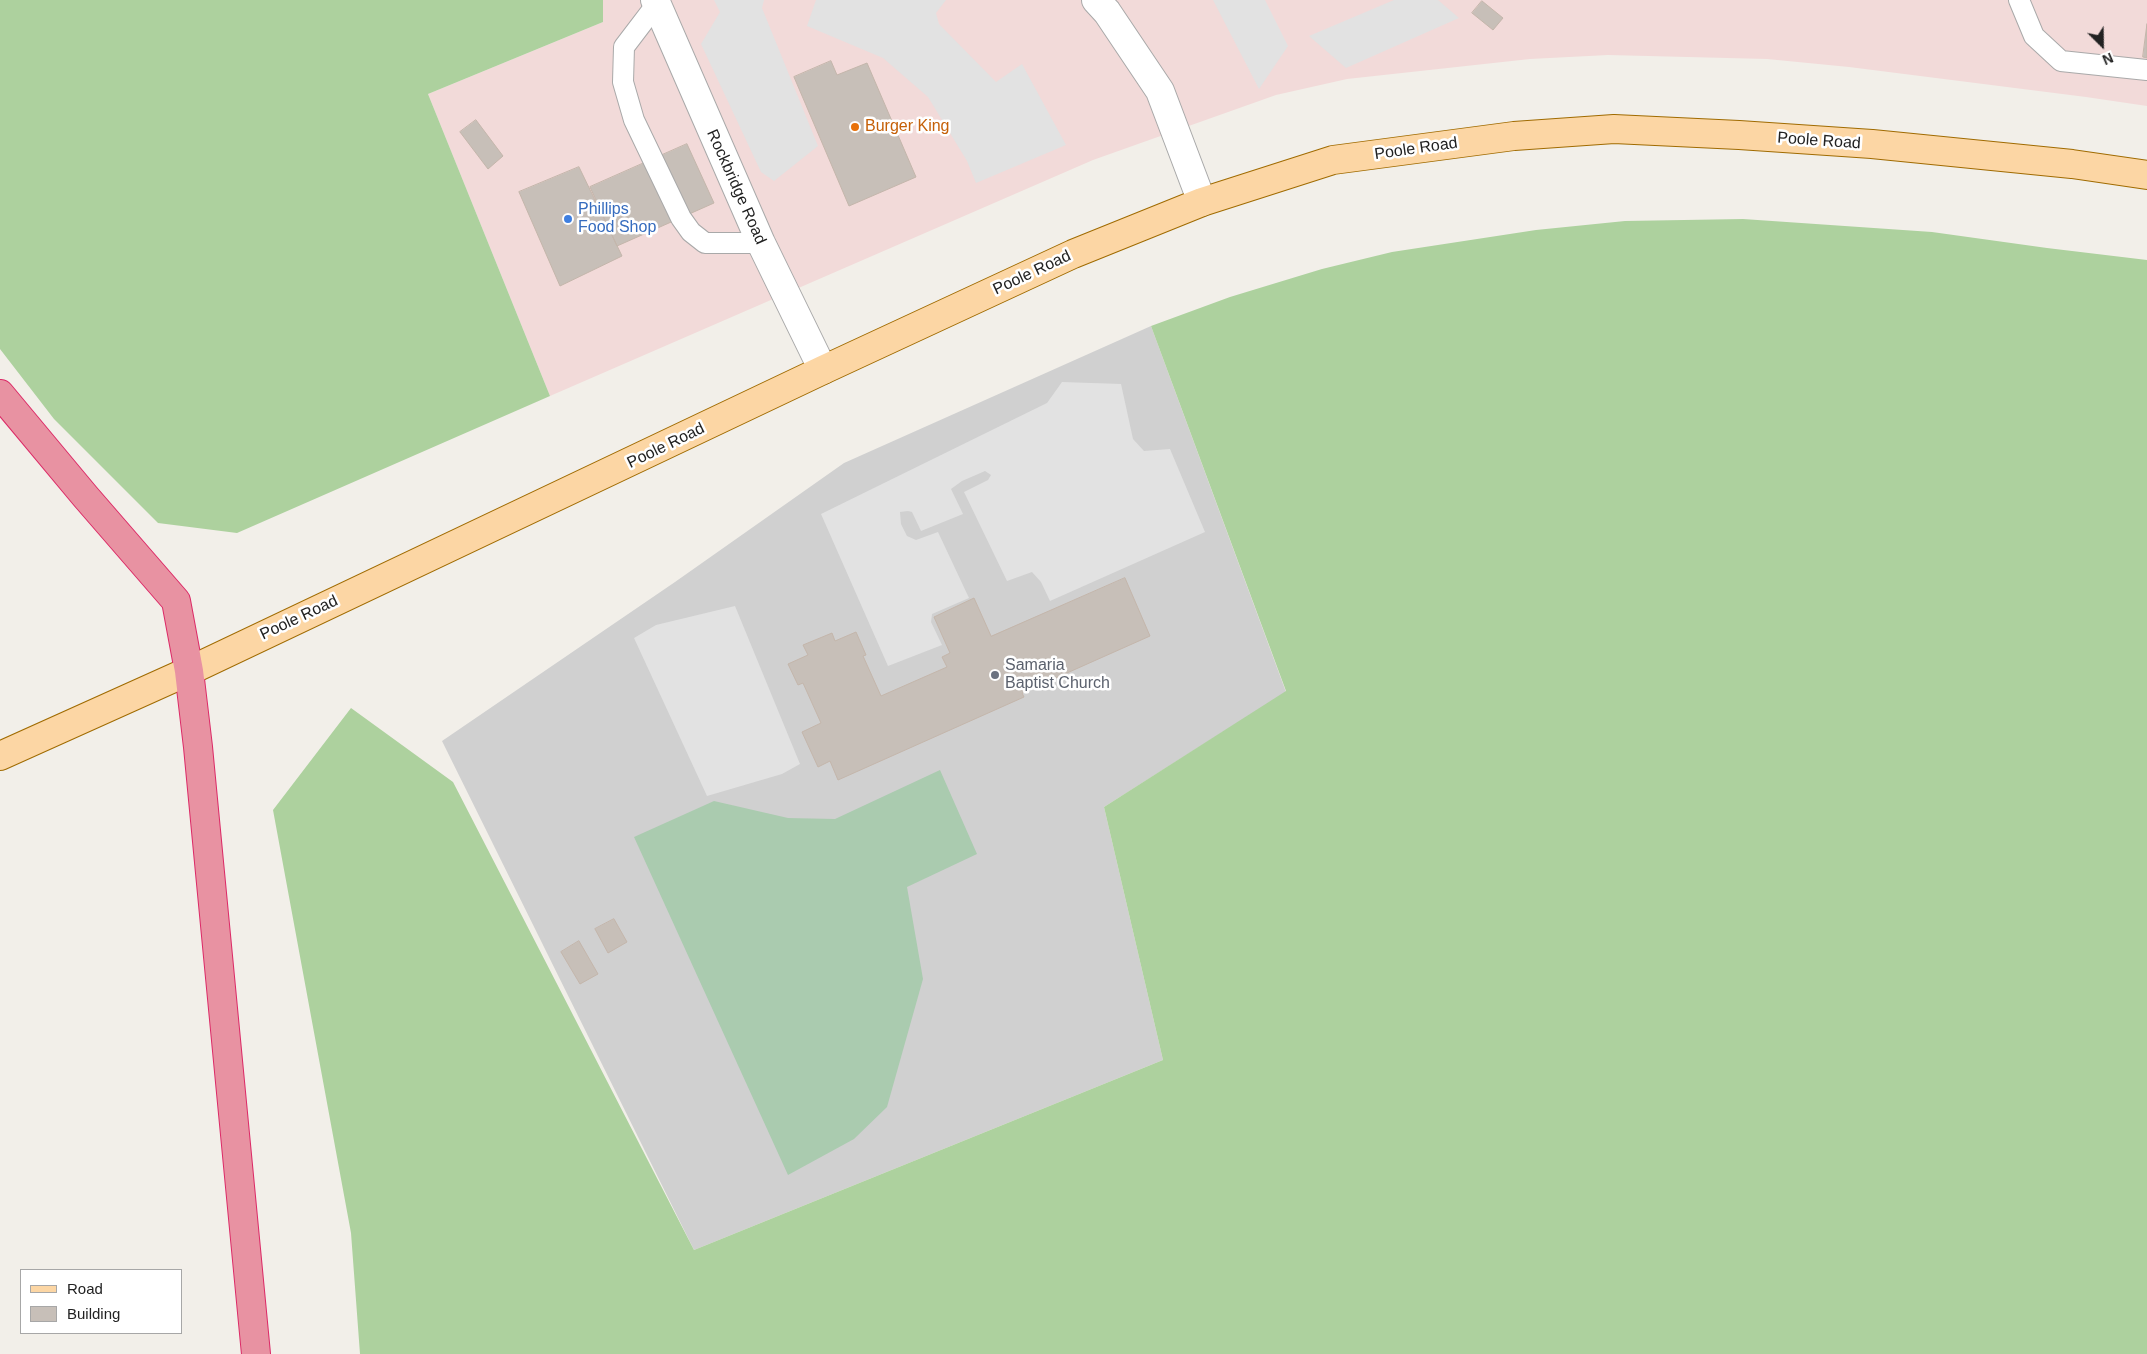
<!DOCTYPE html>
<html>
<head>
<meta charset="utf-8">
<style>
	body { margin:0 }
	#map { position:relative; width:2147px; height:1354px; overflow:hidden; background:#f2efe9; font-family:Arial,sans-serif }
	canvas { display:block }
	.legend { position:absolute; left:20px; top:1269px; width:162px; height:65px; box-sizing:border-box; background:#fff; border:1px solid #a7a7a7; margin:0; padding:6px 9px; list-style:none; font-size:15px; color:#222 }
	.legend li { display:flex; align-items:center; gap:10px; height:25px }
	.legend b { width:25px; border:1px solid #a7a7a7 }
	.north { position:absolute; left:2077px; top:20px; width:50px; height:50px; -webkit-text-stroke:4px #fff; paint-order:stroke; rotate:157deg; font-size:14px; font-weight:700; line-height:20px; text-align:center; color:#222 }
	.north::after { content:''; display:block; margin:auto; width:18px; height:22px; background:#222; clip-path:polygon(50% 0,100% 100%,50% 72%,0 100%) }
</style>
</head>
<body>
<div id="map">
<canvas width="2147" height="1354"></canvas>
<ul class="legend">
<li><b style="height:6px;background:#fcd6a4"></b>Road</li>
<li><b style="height:14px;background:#c7bfb8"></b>Building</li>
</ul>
<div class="north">N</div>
</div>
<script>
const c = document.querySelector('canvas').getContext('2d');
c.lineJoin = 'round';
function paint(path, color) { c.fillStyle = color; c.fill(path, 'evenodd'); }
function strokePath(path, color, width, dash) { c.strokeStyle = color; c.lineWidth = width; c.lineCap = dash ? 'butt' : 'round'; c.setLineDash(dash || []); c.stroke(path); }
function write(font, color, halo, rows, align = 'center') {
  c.font = font + ' Arial,sans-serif'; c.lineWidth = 5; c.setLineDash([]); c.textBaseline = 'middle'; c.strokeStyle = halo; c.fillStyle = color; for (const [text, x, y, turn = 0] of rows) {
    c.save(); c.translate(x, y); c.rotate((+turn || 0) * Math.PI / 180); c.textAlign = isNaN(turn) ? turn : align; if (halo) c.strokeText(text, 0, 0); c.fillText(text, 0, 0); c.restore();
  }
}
paint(new Path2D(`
	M603 0H2147V106L2086 97 1849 67 1767 59 1608 55 1530 59 1347 79 1276 95 1093 160 550 396 428 94 603 22Z`), '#f2dad9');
paint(new Path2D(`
	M1151 326 1286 692 1104 807 1163 1060 694 1250 442 741 675 582 844 463Z`), '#d0d0d0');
paint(new Path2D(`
	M0 0H603V22L428 94 550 396 237 533 158 523 54 419 0 349Z
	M1743 219 1932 232 2047 248 2147 260V1354H360L351 1233 273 810 351 708 453 782 694 1250 1163 1060 1104 807 1286 691 1151 326 1230 297 1322 269 1392 252 1536 230 1625 221Z`), '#add19e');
paint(new Path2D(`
	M940 770 977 854 907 887 923 979 887 1107 854 1139 788 1175 634 837 714 801 788 818 835 819Z`), '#aacbaf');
paint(new Path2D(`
	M714 0H764L762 8 818 146 774 181 761 172 701 44 720 12Z
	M816 0H946L936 13 939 24 996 82 1022 64 1066 145 976 183 967 161 928 97 883 58 807 26Z
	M1213 0H1265L1288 46 1259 89Z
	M1394 0H1438L1459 18 1346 68 1309 36Z
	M1062 382 1121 384 1133 439 1144 451 1170 449 1205 532 1050 601 1041 582 1032 572 1007 581 964 492 988 480 991 475 985 471 962 481 951 489 963 514 921 531 912 512 908 511 900 512 901 524 907 536 916 540 938 532 969 598 932 614 931 622 942 645 888 666 821 514 1047 403Z
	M735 606 800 764 782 774 707 796 634 638 656 625Z`), '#e2e2e2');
const building = new Path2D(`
	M1482 1 1503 18 1493 30 1472 13Z
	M2147 24V58L2143 57Z
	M831 61 837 75 867 63 916 177 849 206 794 77Z
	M476 120 503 156 488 169 460 132Z
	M687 144 714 203 617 246 590 187Z
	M579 167 622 256 560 286 519 192Z
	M1125 578 1150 636 1022 693 1024 697 838 780 830 761 818 767 802 732 821 723 803 683 798 685 788 664 808 655 803 645 832 633 835 641 856 632 866 655 863 656 881 696 947 667 942 657 950 653 934 617 974 598 991 636Z
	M614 919 627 942 608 953 595 929Z
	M579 941 598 974 580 984 561 952Z`);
paint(building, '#c7bfb8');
strokePath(building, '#c4b6ab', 1);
const service = new Path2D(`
	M2019 0 2034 36 2061 61 2147 70
	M656 5 624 47 623 82 634 120 681 218 691 232 705 243H761`);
const minor = new Path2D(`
	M655 0 761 243 823 370
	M1096 0 1107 12 1160 91 1202 202`);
const primary = new Path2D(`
	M0 756 189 671 823 370 1073 254 1202 202 1333 160 1514 136 1614 129 1739 135 1872 144 2072 164 2147 175`);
const motorway = new Path2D(`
	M0 394 85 496 176 601 189 671 198 747 256 1354`);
strokePath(service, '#a9a9a9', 22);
strokePath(minor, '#a9a9a9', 30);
strokePath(primary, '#a06b00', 30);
strokePath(motorway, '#dc2a67', 30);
strokePath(service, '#fff', 20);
strokePath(minor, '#fff', 28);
strokePath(primary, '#fcd6a4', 28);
strokePath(motorway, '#e892a2', 28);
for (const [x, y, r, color] of [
	[855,127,5,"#e8710a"],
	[568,219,5,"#3f7fe0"],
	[995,675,5,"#6b7280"]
]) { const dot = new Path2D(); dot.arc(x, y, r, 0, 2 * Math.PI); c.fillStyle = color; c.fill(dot); strokePath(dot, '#fff', 2); }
write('16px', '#c56008', '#fff', [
	["Burger King",865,127]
], 'left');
write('16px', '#222', '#fff', [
	["Poole Road",1819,141,4],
	["Poole Road",1416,149,-8],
	["Rockbridge Road",736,187,66],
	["Poole Road",1032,273,-25],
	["Poole Road",666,446,-26],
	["Poole Road",299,618,-25]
]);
write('16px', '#366cbe', '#fff', [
	["Phillips",578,210],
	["Food Shop",578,228]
], 'left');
write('16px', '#5b616d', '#fff', [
	["Samaria",1005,666],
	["Baptist Church",1005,684]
], 'left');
</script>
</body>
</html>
